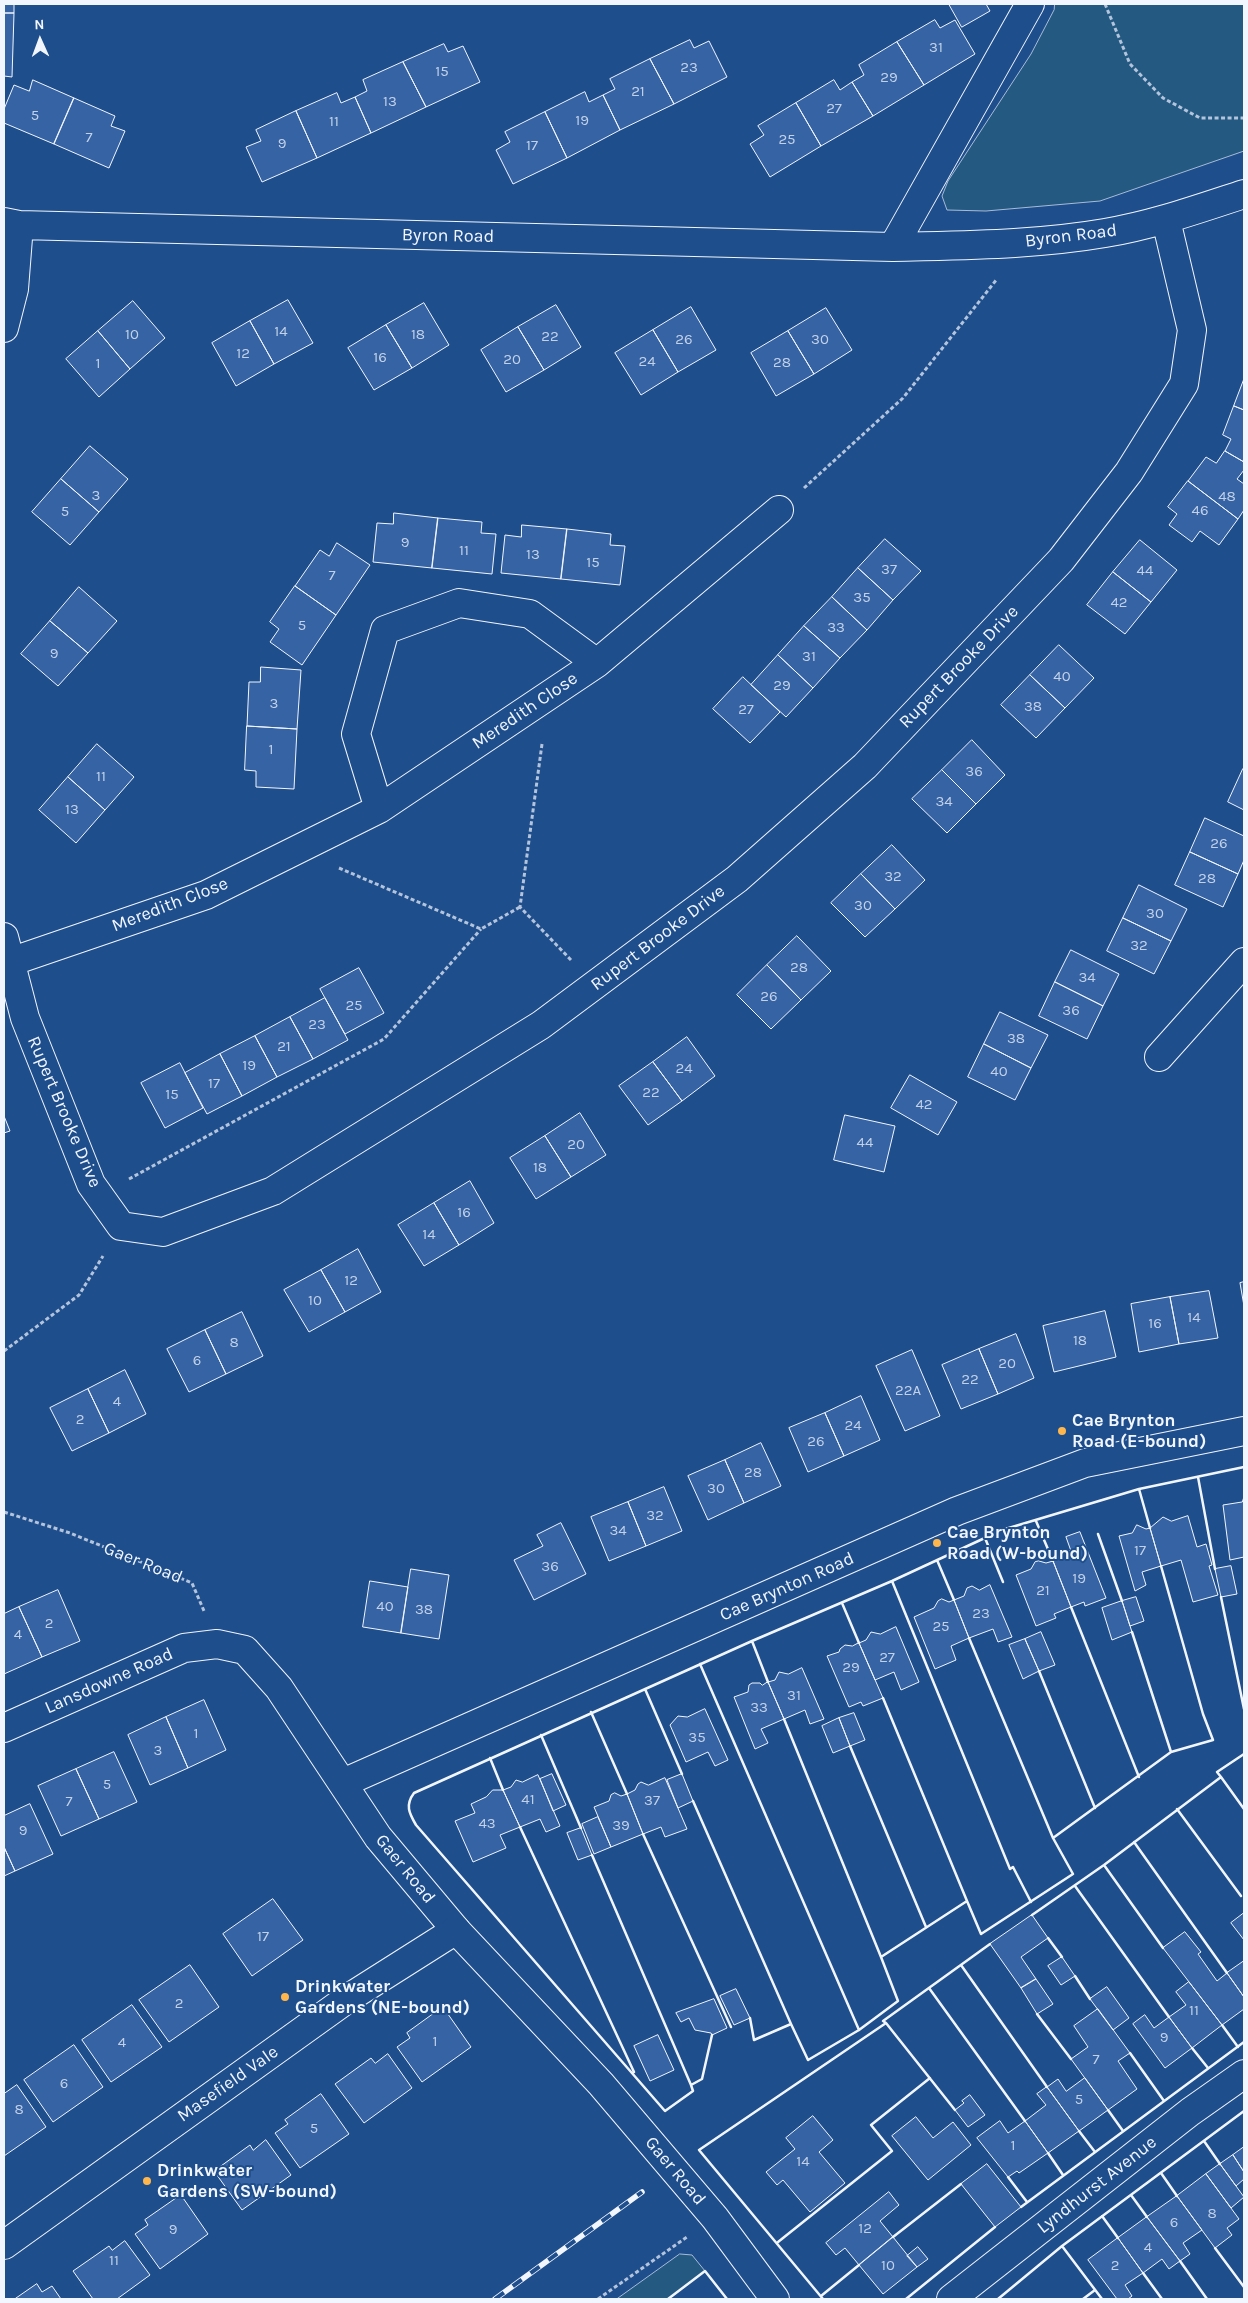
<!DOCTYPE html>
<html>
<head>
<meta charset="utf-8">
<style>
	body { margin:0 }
	#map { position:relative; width:1248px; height:2303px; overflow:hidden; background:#1f4e8c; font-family:Karla,sans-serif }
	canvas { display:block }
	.frame { position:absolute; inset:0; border:5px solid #f2f6ff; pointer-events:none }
	.north { position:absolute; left:15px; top:15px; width:50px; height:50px; -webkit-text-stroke:4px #1f4e8c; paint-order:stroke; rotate:358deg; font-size:14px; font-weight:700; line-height:20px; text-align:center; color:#f2f6ff }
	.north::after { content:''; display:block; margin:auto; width:18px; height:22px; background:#f2f6ff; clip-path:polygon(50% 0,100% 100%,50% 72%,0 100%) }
</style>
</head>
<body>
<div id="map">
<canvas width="1248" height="2303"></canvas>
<div class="frame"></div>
<div class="north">N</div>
</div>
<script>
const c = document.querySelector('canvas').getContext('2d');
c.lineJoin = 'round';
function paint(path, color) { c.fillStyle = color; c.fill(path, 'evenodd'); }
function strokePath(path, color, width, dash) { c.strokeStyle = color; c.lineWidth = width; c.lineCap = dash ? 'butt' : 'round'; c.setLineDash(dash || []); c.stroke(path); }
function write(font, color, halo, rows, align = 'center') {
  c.font = font + ' Karla,sans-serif'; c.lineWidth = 4; c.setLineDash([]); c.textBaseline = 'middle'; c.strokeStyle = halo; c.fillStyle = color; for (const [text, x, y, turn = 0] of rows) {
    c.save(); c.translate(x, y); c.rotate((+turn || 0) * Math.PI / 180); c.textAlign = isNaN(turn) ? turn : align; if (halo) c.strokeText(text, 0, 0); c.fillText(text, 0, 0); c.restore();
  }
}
const green = new Path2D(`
	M1055 4H1244V151L1100 201 986 211 947 210 942 196 948 181 1031 54 1054 10Z
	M680 2254 692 2255 705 2271 668 2299H617Z`);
paint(green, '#245a82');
strokePath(green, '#a8bbd7', 1);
const building = new Path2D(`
	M4 4H14V13H4Z
	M949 4H986L990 11 962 27Z
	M4 13H14L12 77 4 76Z
	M935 20 940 28 955 20 975 54 924 85 897 42Z
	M690 40 694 48 709 41 727 77 674 104 650 59Z
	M897 42 924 85 873 116 852 82 864 75 859 65Z
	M444 44 448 52 463 46 480 82 426 107 403 62Z
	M650 59 674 104 620 130 603 95 615 89 610 79Z
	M403 62 426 107 371 133 355 97 367 91 363 80Z
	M33 80 74 98 54 144 4 123V109L14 85 29 91Z
	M834 80 840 90 852 82 873 116 821 146 796 103Z
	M585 92 589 102 603 95 620 130 567 158 545 112Z
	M337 93 341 103 355 97 371 133 317 158 296 111Z
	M74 98 115 116 111 126 125 131 109 168 54 144Z
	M796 103 821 146 770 177 750 144 764 135 758 126Z
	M296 111 317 158 262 182 246 147 261 141 256 130Z
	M545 112 567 158 513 184 496 150 510 142 505 132Z
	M288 300 313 343 274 364 250 321Z
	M133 301 165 338 130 369 98 331Z
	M424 303 449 345 412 368 386 325Z
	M556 305 581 347 544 370 518 327Z
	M691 307 716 350 678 372 653 330Z
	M826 308 852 350 814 374 788 331Z
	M250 321 274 364 236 386 212 343Z
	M386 325 412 368 374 390 348 348Z
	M518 327 544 370 506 392 481 350Z
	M653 330 678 372 641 395 615 353Z
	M98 331 130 369 99 397 66 359Z
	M788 331 814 374 776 396 751 353Z
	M1244 379V410L1234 406Z
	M1234 406 1244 410V462L1225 451 1231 439 1223 435Z
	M90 446 128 479 99 512 61 479Z
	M1225 451 1244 462V470L1237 479 1244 484V510L1238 519 1188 481 1206 457 1216 463Z
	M61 479 99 512 70 545 32 512Z
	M1188 481 1238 519 1219 545 1200 531 1192 542 1169 525 1177 514 1168 507Z
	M394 513 438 518 432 568 373 562 377 523 393 524Z
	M438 518 482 522 481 533 496 534 492 574 432 568Z
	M522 525 567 529 561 579 501 573 505 535 521 537Z
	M567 529 611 534 610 545 625 546 620 585 561 579Z
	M885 539 921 571 893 600 858 568Z
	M1140 540 1177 570 1151 602 1113 572Z
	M337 543 370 565 336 615 295 586 320 550 329 556Z
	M858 568 893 600 867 630 832 597Z
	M1113 572 1151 602 1125 634 1087 605Z
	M295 586 336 615 302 665 270 642 279 629 270 622Z
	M79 587 117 621 88 653 50 621Z
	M832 597 867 630 840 658 804 626Z
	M50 621 88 653 58 686 21 654Z
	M804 626 840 658 813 688 778 655Z
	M1059 645 1094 678 1065 708 1030 675Z
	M778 655 813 688 786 717 751 685Z
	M261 667 301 670 297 729 247 726 249 682H260Z
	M1030 675 1065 708 1036 738 1001 705Z
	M743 677 780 712 750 743 713 709Z
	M247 726 297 729 294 789 256 787V771L245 770Z
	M972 740 1005 775 976 804 942 770Z
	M97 744 134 777 105 810 68 777Z
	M1243 769 1244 770V810L1228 802Z
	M942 770 976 804 947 833 912 799Z
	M68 777 105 810 76 843 39 810Z
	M1205 818 1244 836V860L1238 874 1190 852Z
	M892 845 925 880 895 909 861 874Z
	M1190 852 1238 874 1223 907 1175 885Z
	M861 874 895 909 865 937 831 903Z
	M1139 885 1187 909 1171 941 1123 918Z
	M1123 918 1171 941 1154 974 1107 951Z
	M797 936 831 971 801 1000 767 965Z
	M1071 950 1119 974 1103 1006 1055 982Z
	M767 965 801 1000 771 1029 737 995Z
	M359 968 384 1013 345 1034 320 989Z
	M1055 982 1103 1006 1087 1039 1039 1016Z
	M325 998 348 1040 313 1059 290 1017Z
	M1000 1012 1048 1035 1031 1068 984 1044Z
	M290 1017 313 1059 277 1077 255 1036Z
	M255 1036 277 1077 242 1096 220 1054Z
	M687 1037 715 1076 682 1101 653 1062Z
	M984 1044 1031 1068 1015 1100 968 1077Z
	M220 1054 242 1096 207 1114 185 1073Z
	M653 1062 682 1101 648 1125 619 1086Z
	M180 1063 203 1108 165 1128 141 1083Z
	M910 1075 957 1102 938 1135 891 1108Z
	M580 1113 606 1155 571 1177 545 1136Z
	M845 1115 895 1126 884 1172 834 1160Z
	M4 1116 10 1131 4 1133Z
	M545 1136 571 1177 536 1199 510 1158Z
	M470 1181 494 1223 459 1245 434 1203Z
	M434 1203 459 1245 424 1266 398 1225Z
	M358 1249 381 1292 345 1312 321 1270Z
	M321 1270 345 1312 309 1332 284 1290Z
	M1244 1282V1306L1240 1283Z
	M1209 1291 1218 1338 1179 1344 1170 1297Z
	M1170 1297 1179 1344 1139 1352 1131 1304Z
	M1105 1311 1116 1357 1054 1372 1043 1326Z
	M242 1312 263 1356 226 1374 205 1330Z
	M205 1330 226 1374 189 1392 167 1349Z
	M1016 1334 1034 1378 998 1394 979 1349Z
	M979 1349 998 1394 961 1409 942 1365Z
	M912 1350 940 1416 905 1431 876 1366Z
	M125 1370 146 1414 109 1433 88 1389Z
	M88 1389 109 1433 72 1451 50 1408Z
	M861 1396 880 1440 844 1456 825 1413Z
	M825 1413 844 1456 808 1472 789 1428Z
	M761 1443 781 1486 744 1503 725 1460Z
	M725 1460 744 1503 708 1520 688 1476Z
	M664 1487 682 1531 646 1546 628 1502Z
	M1244 1497V1557L1230 1560 1223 1505 1242 1502Z
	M628 1502 646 1546 609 1561 591 1517Z
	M1188 1516 1197 1547 1206 1544 1212 1565 1209 1566 1218 1595 1193 1602 1181 1560 1161 1566 1150 1528 1163 1517 1171 1521Z
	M561 1523 586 1574 534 1600 514 1560 543 1546 537 1535Z
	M1137 1525 1146 1529 1150 1528 1161 1566 1142 1572 1146 1585 1135 1591 1119 1536 1132 1533Z
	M1080 1532 1106 1598 1085 1606 1084 1602 1071 1607 1053 1561 1058 1559 1060 1552 1064 1550 1071 1551 1066 1537Z
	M1039 1561 1046 1563 1053 1561 1071 1607 1054 1614 1056 1618 1036 1626 1016 1575 1031 1569 1035 1562Z
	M1231 1566 1237 1594 1221 1597 1215 1569Z
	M411 1569 449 1575 439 1639 401 1633Z
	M370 1581 408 1587 401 1633 363 1627Z
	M990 1585 1012 1637 998 1642 993 1629 969 1638 954 1600 964 1596 967 1588 972 1586 979 1590Z
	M58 1590 80 1641 42 1657 19 1607Z
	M1136 1597 1144 1621 1130 1626 1122 1601Z
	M942 1599 949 1602 954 1600 969 1638 951 1646 956 1660 935 1669 914 1617 934 1608 938 1601Z
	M1122 1601 1132 1632 1112 1640 1102 1608Z
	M19 1607 42 1657 4 1674V1614Z
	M896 1627 919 1682 901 1690 894 1672 875 1680 859 1643 866 1640 871 1632 880 1634Z
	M1041 1632 1055 1665 1039 1671 1025 1639Z
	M1025 1639 1039 1671 1023 1679 1009 1645Z
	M859 1643 883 1698 863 1706 861 1702 849 1707 827 1656 839 1652 840 1649 845 1645 852 1646Z
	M802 1668 824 1719 810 1724 805 1710 784 1719 768 1682 775 1680 779 1672 788 1674Z
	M768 1682 784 1719 761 1729 768 1743 755 1749 734 1697 748 1692 749 1685 752 1683H760L762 1685Z
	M204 1700 226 1750 188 1768 166 1717Z
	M705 1709 728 1760 715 1766 708 1752 686 1762 670 1725 678 1716 687 1717Z
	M854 1713 865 1740 850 1746 839 1718Z
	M166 1717 188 1768 150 1785 128 1735Z
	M839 1718 850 1746 833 1753 822 1726Z
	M114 1752 137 1802 99 1819 76 1769Z
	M76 1769 99 1819 61 1836 38 1786Z
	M552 1774 566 1805 553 1811 540 1779Z
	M682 1774 693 1801 678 1808 667 1780Z
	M538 1775 560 1826 546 1832 540 1819 520 1827 503 1790 511 1787 516 1780 522 1782Z
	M665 1778 687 1829 665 1837 661 1827 643 1834 627 1794 635 1790 638 1784 641 1782 648 1785Z
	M493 1790H503L520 1827 500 1835 506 1848 473 1862 455 1821 475 1813 471 1804 486 1797Z
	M615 1793 621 1796 627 1794 643 1834 611 1847 594 1807 609 1801 611 1795Z
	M30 1804 53 1854 15 1871 4 1847V1816Z
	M598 1817 611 1847 594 1854 582 1824Z
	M581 1828 592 1855 578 1860 567 1833Z
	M4 1847 15 1871 4 1876Z
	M273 1899 303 1940 252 1976 223 1934Z
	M1244 1913V1940L1231 1923Z
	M1032 1915 1048 1938 1021 1957 1036 1979 1021 1988 990 1944Z
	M1185 1932 1201 1952 1198 1954 1217 1981 1227 1973 1244 1997V2009L1222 2025 1163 1948Z
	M1062 1957 1075 1976 1061 1985 1048 1966Z
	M1244 1961V1997L1227 1973Z
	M190 1965 219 2007 169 2042 139 2000Z
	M1036 1979 1053 2004 1037 2014 1021 1988Z
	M1189 1982 1222 2025 1192 2048 1169 2017 1186 2005 1176 1992Z
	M1107 1987 1129 2018 1113 2030 1090 1999Z
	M736 1989 750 2018 734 2025 720 1996Z
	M714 1999 727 2028 712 2035 711 2033 695 2030 689 2018 681 2022 676 2013Z
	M132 2005 162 2047 111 2082 82 2040Z
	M443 2007 471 2047 422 2082 397 2047 410 2038 407 2033Z
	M1098 2009 1130 2053 1118 2061 1137 2089 1108 2110 1071 2059 1088 2047 1074 2026Z
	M1145 2015 1154 2028 1169 2017 1192 2048 1165 2068 1133 2024Z
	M658 2035 674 2070 650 2081 634 2046Z
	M74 2045 103 2087 53 2122 24 2080Z
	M388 2054 412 2088 364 2123 335 2084 371 2058 375 2063Z
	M1085 2078 1108 2110 1079 2131 1047 2087 1058 2079 1066 2091Z
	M17 2085 46 2127 4 2156V2094Z
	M1047 2087 1079 2131 1048 2153 1025 2121 1046 2105 1037 2094Z
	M321 2094 349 2134 300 2168 275 2133 288 2124 285 2120Z
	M970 2095 985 2115 968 2127 955 2110 964 2103 962 2101Z
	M813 2116 833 2140 819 2152 845 2183 810 2212 783 2180 777 2185 766 2172 795 2149 786 2138Z
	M916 2117 933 2138 953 2122 971 2145 928 2180 892 2136Z
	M1000 2121 1008 2133 1025 2121 1048 2153 1019 2173 1017 2171 1008 2177 977 2138Z
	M266 2140 291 2175 242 2210 214 2171 250 2145 253 2150Z
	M1244 2147V2172L1233 2155Z
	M1233 2155 1244 2172V2179L1236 2186 1220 2164Z
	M987 2164 1021 2207 995 2227 961 2184Z
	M1220 2164 1244 2197 1231 2208 1206 2174Z
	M1206 2174 1239 2219 1227 2228 1232 2235 1215 2248 1177 2196Z
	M889 2192 899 2205 880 2221 893 2237 859 2265 845 2248 836 2255 826 2243Z
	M181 2195 208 2234 160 2269 135 2234 148 2225 145 2220Z
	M1177 2196 1202 2230 1183 2243 1190 2254 1180 2261 1147 2217Z
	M1147 2217 1180 2261 1169 2269 1162 2259 1143 2273 1118 2238Z
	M893 2237 917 2267 883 2294 859 2265Z
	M1118 2238 1143 2273 1125 2285 1132 2296 1128 2299H1117L1088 2260Z
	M125 2241 150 2275 117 2299H93L73 2271 109 2246 112 2250Z
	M918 2247 928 2259 917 2267 907 2256Z
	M37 2284 42 2292 52 2286 61 2299H15Z`);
paint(building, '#3563a3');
strokePath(building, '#f2f6ff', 1);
const street = new Path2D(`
	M4 222 19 225 893 247C964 245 1035 245 1105 233 1153 225 1198 209 1244 194
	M893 247 1030 4
	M4 328 14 289 19 225
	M379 809 356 734 385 630 459 603 530 614 597 663
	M4 937 25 1018 91 1184 121 1226 163 1232 273 1191 541 1025 737 879 865 766 1061 560 1129 472 1184 384 1192 330 1166 220
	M10 962 206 895 379 809 597 663 779 510
	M1159 1057 1244 962
	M4 1728 184 1648 217 1644 245 1650 279 1688 378 1837 456 1930
	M343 1783 957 1511 1085 1463 1244 1431
	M951 2299 1190 2112 1244 2074`);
const secondary = new Path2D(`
	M4 2245 347 1999 456 1930 601 2084 715 2218 775 2299`);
strokePath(street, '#f2f6ff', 30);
strokePath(secondary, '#f2f6ff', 30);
strokePath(new Path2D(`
	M1105 4 1130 64 1163 98 1200 118H1244
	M804 488 903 398 997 279
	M542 744 520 907 571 960
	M339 868 481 929 520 907
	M129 1179 384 1039 481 929
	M4 1351 79 1295 103 1256
	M4 1512 70 1533 192 1583 204 1611
	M598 2299 687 2237`), '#b3c4dc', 3, [4, 2.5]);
strokePath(street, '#1f4e8c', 28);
strokePath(secondary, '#1f4e8c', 28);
const rail = new Path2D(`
	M495 2299 642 2192`);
strokePath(rail, '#f2f6ff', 5.5);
strokePath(rail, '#1f4e8c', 4, [11]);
strokePath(new Path2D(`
	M1198 1477 1215 1569
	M1139 1489 1150 1528
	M1036 1521 1053 1561
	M1098 1534 1122 1601
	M985 1538 1003 1582
	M937 1560 954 1600
	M892 1581 1010 1869 1013 1867 1031 1902
	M1221 1597 1244 1709
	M842 1603 859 1643
	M1071 1607 1139 1777
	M1132 1632 1171 1752
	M969 1638 1053 1838
	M752 1641 768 1682
	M700 1664 859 2030
	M1039 1671 1095 1808
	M645 1689 682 1774
	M883 1698 967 1901
	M591 1712 627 1794
	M784 1719 881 1957
	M541 1735 581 1828
	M850 1746 926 1927
	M490 1758 503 1790
	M1221 1777 1244 1809
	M693 1801 791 2024
	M1177 1809 1241 1896
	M520 1827 634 2072
	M643 1834 731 2027
	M1134 1842 1227 1973
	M592 1855 691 2085
	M1104 1865 1163 1948
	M1075 1886 1169 2017
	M1032 1915 1104 1865 1221 1777 1217 1772 1244 1754
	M1048 1938 1062 1957
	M961 1965 1047 2087
	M1075 1976 1090 1999
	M929 1988 1025 2121
	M1037 2014 1071 2059
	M750 2018 754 2040 791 2024 808 2060 859 2030 898 2001 881 1957 967 1901 981 1934 1073 1874 1053 1838 1171 1752 1213 1740 1203 1714 1161 1566
	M886 2023 955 2110
	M1222 2025 1238 2047
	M712 2035 702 2079 691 2085 693 2091 665 2111 416 1825C409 1813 405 1805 414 1793L752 1641 892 1581 1002 1530 1139 1489 1244 1467
	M1192 2048 1208 2068
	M1130 2053 1164 2101
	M1108 2110 1123 2131
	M1079 2131 1095 2152
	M1204 2141 1220 2164
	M1048 2153 1063 2175
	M1161 2173 1177 2196
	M1008 2177 1027 2202
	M1131 2195 1147 2217
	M1021 2207 1244 2042
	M1102 2216 1118 2238
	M893 2237 961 2184
	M778 2242 892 2151 871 2125 930 2078
	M1062 2246 1102 2299
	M1215 2248 1244 2287
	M1180 2261 1207 2299
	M1143 2273 1162 2299
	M821 2296 859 2265
	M668 2299 705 2271 727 2299
	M823 2299 699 2150 886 2023 883 2021 990 1944
	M906 2299 995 2227
	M998 2299 1062 2246 1244 2111
	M1083 2299 1095 2290`), '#f2f6ff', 2.5);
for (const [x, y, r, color] of [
	[1062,1431,5,"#ffb74d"],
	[937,1543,5,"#ffb74d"],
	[285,1997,5,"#ffb74d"],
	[147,2181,5,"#ffb74d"]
]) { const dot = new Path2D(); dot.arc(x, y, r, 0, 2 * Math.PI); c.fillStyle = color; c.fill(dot); strokePath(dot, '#1f4e8c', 2); }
write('15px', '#c3d1e8', null, [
	["31",936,48],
	["23",689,68],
	["15",442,72],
	["29",889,78],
	["21",638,92],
	["13",390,102],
	["27",834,109],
	["5",35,116],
	["19",582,121],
	["11",334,122],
	["7",89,138],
	["25",787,140],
	["9",282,144],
	["17",532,146],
	["14",281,332],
	["10",132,335],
	["18",418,335],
	["22",550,337],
	["26",684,340],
	["30",820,340],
	["12",243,354],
	["16",380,358],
	["20",512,360],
	["24",647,362],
	["28",782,363],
	["1",98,364],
	["3",96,496],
	["48",1227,497],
	["46",1200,511],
	["5",65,512],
	["9",405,543],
	["11",464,551],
	["13",533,555],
	["15",593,563],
	["37",889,570],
	["44",1145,571],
	["7",332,576],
	["35",862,598],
	["42",1119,603],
	["5",302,626],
	["33",836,628],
	["9",54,654],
	["31",809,657],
	["40",1062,677],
	["29",782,686],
	["3",274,704],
	["38",1033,707],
	["27",746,710],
	["1",271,750],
	["36",974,772],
	["11",101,777],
	["34",944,802],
	["13",72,810],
	["26",1219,844],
	["32",893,877],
	["28",1207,879],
	["30",863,906],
	["30",1155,914],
	["32",1139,946],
	["28",799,968],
	["34",1087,978],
	["26",769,997],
	["25",354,1006],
	["36",1071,1011],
	["23",317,1025],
	["38",1016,1039],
	["21",284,1047],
	["19",249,1066],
	["24",684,1069],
	["40",999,1072],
	["17",214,1084],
	["22",651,1093],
	["15",172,1095],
	["42",924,1105],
	["44",865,1143],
	["20",576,1145],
	["18",540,1168],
	["16",464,1213],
	["14",429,1235],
	["12",351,1281],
	["10",315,1301],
	["14",1194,1318],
	["16",1155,1324],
	["18",1080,1341],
	["8",234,1343],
	["6",197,1361],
	["20",1007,1364],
	["22",970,1380],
	["22A",908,1391],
	["4",117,1402],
	["2",80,1420],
	["24",853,1426],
	["26",816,1442],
	["28",753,1473],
	["30",716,1489],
	["32",655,1516],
	["34",618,1531],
	["17",1140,1551],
	["36",550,1567],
	["19",1079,1579],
	["21",1043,1591],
	["40",385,1607],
	["38",424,1610],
	["23",981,1614],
	["2",49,1624],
	["25",941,1627],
	["4",18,1635],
	["27",887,1658],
	["29",851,1668],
	["31",794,1696],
	["33",759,1708],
	["1",196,1734],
	["35",697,1738],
	["3",158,1751],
	["5",107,1785],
	["41",528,1800],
	["37",652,1801],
	["7",69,1802],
	["43",487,1824],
	["39",621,1826],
	["9",23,1831],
	["17",263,1937],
	["2",179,2004],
	["11",1194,2011],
	["9",1164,2038],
	["1",435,2042],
	["4",122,2043],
	["7",1096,2060],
	["6",64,2084],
	["5",1079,2100],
	["8",19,2110],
	["5",314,2129],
	["1",1013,2146],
	["14",803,2162],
	["8",1212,2214],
	["6",1174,2223],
	["12",865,2229],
	["9",173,2230],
	["4",1148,2248],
	["11",114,2261],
	["10",888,2266],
	["2",1115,2266]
]);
write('18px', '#f2f6ff', '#1f4e8c', [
	["Byron Road",448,236,1],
	["Byron Road",1071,236,-7],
	["Rupert Brooke Drive",959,667,-46],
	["Meredith Close",525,711,-34],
	["Meredith Close",170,905,-21],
	["Rupert Brooke Drive",658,938,-37],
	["Rupert Brooke Drive",64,1112,67],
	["Gaer Road",143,1563,22],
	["Cae Brynton Road",787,1587,-24],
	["Lansdowne Road",109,1681,-24],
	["Gaer Road",405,1869,51],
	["Masefield Vale",228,2084,-35],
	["Gaer Road",675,2171,50],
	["Lyndhurst Avenue",1097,2185,-38]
]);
write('bold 18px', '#f2f6ff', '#1f4e8c', [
	["Cae Brynton",1072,1421],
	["Road (E-bound)",1072,1442],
	["Cae Brynton",947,1533],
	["Road (W-bound)",947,1554],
	["Drinkwater",295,1987],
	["Gardens (NE-bound)",295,2008],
	["Drinkwater",157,2171],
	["Gardens (SW-bound)",157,2192]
], 'left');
</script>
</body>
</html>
